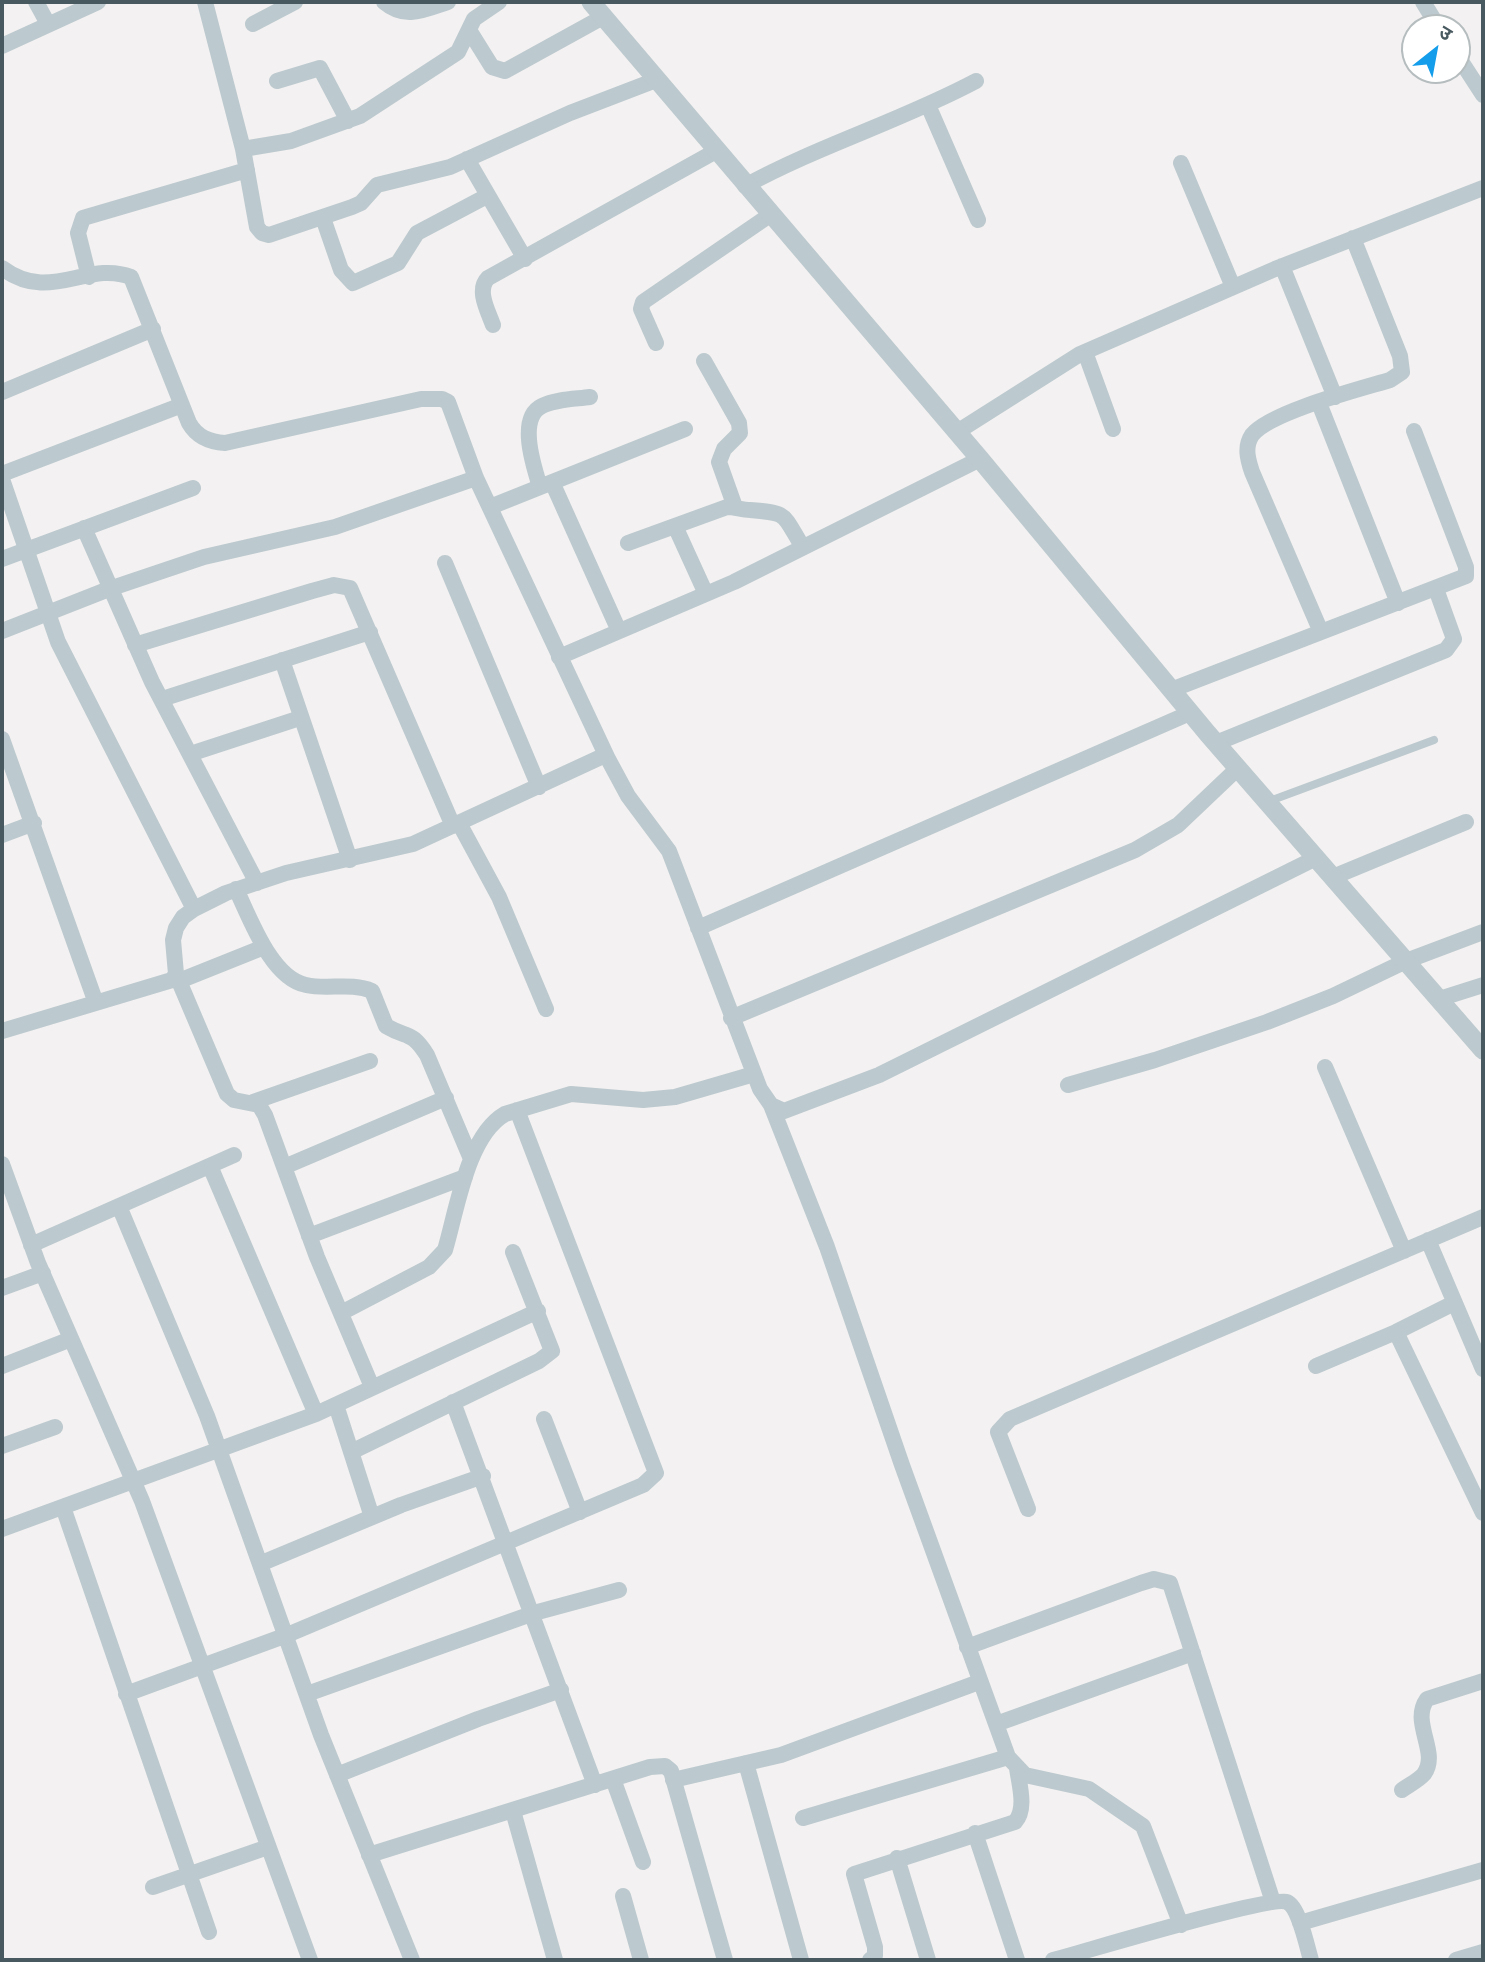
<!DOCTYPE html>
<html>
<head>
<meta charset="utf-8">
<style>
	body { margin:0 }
	#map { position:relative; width:1485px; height:1962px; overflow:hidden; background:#f3f1f1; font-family:"Public Sans","Noto Sans Devanagari",sans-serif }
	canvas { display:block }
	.frame { position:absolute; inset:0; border:4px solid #48595f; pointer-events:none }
	.north { position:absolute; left:1401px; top:14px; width:70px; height:70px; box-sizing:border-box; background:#fff; border:2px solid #b6bdbf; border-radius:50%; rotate:31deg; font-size:19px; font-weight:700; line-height:28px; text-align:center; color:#48595f }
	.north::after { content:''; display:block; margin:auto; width:24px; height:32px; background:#149dea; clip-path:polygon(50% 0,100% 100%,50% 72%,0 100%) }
</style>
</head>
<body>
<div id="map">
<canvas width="1485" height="1962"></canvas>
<div class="frame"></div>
<div class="north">उ</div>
</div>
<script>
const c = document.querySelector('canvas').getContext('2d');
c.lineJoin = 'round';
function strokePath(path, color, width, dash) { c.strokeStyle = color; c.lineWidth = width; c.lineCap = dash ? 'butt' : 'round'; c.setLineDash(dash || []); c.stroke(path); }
strokePath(new Path2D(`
	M1267 802 1434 740`), '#bcc9ce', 8);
strokePath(new Path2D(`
	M36 2 48 24
	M205 2 243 149 257 227 262 233 269 235 352 207 361 203 377 185 450 167 570 113 656 80
	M384 2C405 20 424 10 448 2
	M1423 2 1439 28
	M253 24 295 2
	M469 30 492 67 505 71 603 17
	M2 46 98 2
	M1457 55 1483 95
	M277 81 320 68 348 121
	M928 105 978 220
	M243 149 291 141 360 116 458 52 474 19 499 2
	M467 159 525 259
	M1181 163 1233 287
	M745 186C820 145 901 121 976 81
	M323 218 341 270 353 283 398 263 417 233 487 196
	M1282 266 1335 397
	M2 268C50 304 87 260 131 277L189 423C197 437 209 442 225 443L421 399H442L448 402 476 478 607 757
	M89 277 78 233 83 218 247 170
	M493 325C488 311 476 290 488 278L716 151
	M656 343 641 309 643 302 770 215
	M1085 352 1113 429
	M704 361 739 423 740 433 724 449 719 462 735 507
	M2 392 153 329
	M1319 403 1398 603
	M957 432 1080 354 1275 269 1483 188
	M2 474 182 405
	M2 479 58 642 194 909
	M552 482 619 631
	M540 487C534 467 517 418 542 406 556 399 576 399 590 397
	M490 507 685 429
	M675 526 706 594
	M84 528 152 682 257 883
	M628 543 727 507C735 507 742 510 750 510 788 513 782 513 802 546
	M2 559 193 488
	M445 563 539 787
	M2 631 109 589 204 557 335 527 476 478
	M1321 632 1252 472C1248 460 1244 447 1252 435 1270 412 1360 389 1390 380L1402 372 1400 356 1353 238
	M135 645 312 591 334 585 350 588 453 826
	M559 657 734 582 980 459
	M282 660 350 860
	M1171 690 1466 576V567L1414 431
	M162 699 370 632
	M2 739 96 1003
	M1216 743 1446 650 1454 639 1436 589
	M190 754 300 718
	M459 823 499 897 546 1009
	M2 835 34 823
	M1333 877 1466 822
	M236 889C250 918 271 978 306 985 327 990 351 982 372 991L386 1026C408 1039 411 1030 427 1055L471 1159
	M698 928 1190 713
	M176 974 227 1094 234 1100 259 1105 265 1115 317 1257 372 1387
	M179 981 264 947
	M1439 999 1483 985
	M731 1018 1135 850 1178 825 1238 768
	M2 1031 172 980 176 974 173 940 176 928 183 917 194 909 226 893 286 873 413 844 601 757H607L628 796 669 851 760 1089 771 1105 784 1111 879 1075 1316 858
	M1325 1067 1404 1251
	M1068 1085 1155 1060 1267 1022 1333 996 1406 961 1483 932
	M253 1102 370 1061
	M771 1105 827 1247 902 1465 1008 1757 1025 1775 1089 1789 1143 1826 1181 1925
	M2 1164 38 1263 142 1501 310 1960
	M210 1166 316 1414
	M284 1167 446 1098
	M119 1206 207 1416 321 1735 412 1960
	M309 1236 465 1177
	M1428 1240 1483 1369
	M31 1245 234 1155
	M2 1288 43 1273
	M341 1313 429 1267 445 1250C457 1210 467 1136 505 1114L571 1094 643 1100 675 1097 754 1074
	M1396 1332 1483 1513
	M2 1366 71 1339
	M1316 1366 1396 1332 1454 1303
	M453 1402 595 1785
	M336 1405 372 1517
	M544 1419 580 1512
	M2 1446 55 1427
	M351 1452 539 1361 552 1351 513 1252
	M63 1507 209 1932
	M1028 1509 998 1432 1010 1419 1483 1217
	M2 1529 316 1414 538 1311
	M262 1563 401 1505 483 1476
	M967 1647 1141 1583 1154 1579 1170 1583 1273 1902
	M126 1694 287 1635 643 1485 656 1473 517 1110
	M307 1694 534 1613 619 1590
	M996 1724 1193 1653
	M746 1763 801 1960
	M337 1775 478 1719 561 1690
	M613 1779 643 1862
	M673 1780 781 1755 979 1682
	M1402 1790C1409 1785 1419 1780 1424 1774 1440 1752 1410 1723 1427 1699L1483 1681
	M513 1811 555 1960
	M803 1818 1008 1757
	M975 1833 1017 1960
	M369 1855 650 1767 665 1766 671 1771 725 1960
	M897 1858 928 1960
	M153 1887 268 1847
	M623 1896 641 1960
	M1300 1923 1483 1870
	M870 1960 875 1956V1947L854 1874 1015 1822C1027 1809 1019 1784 1017 1768
	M1053 1960C1084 1952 1271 1895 1287 1902 1299 1907 1307 1947 1311 1960
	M1456 1960 1483 1952`), '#bcc9ce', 16);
strokePath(new Path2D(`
	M591 2 980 459 1208 734 1483 1050`), '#bcc9ce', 19);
</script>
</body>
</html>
